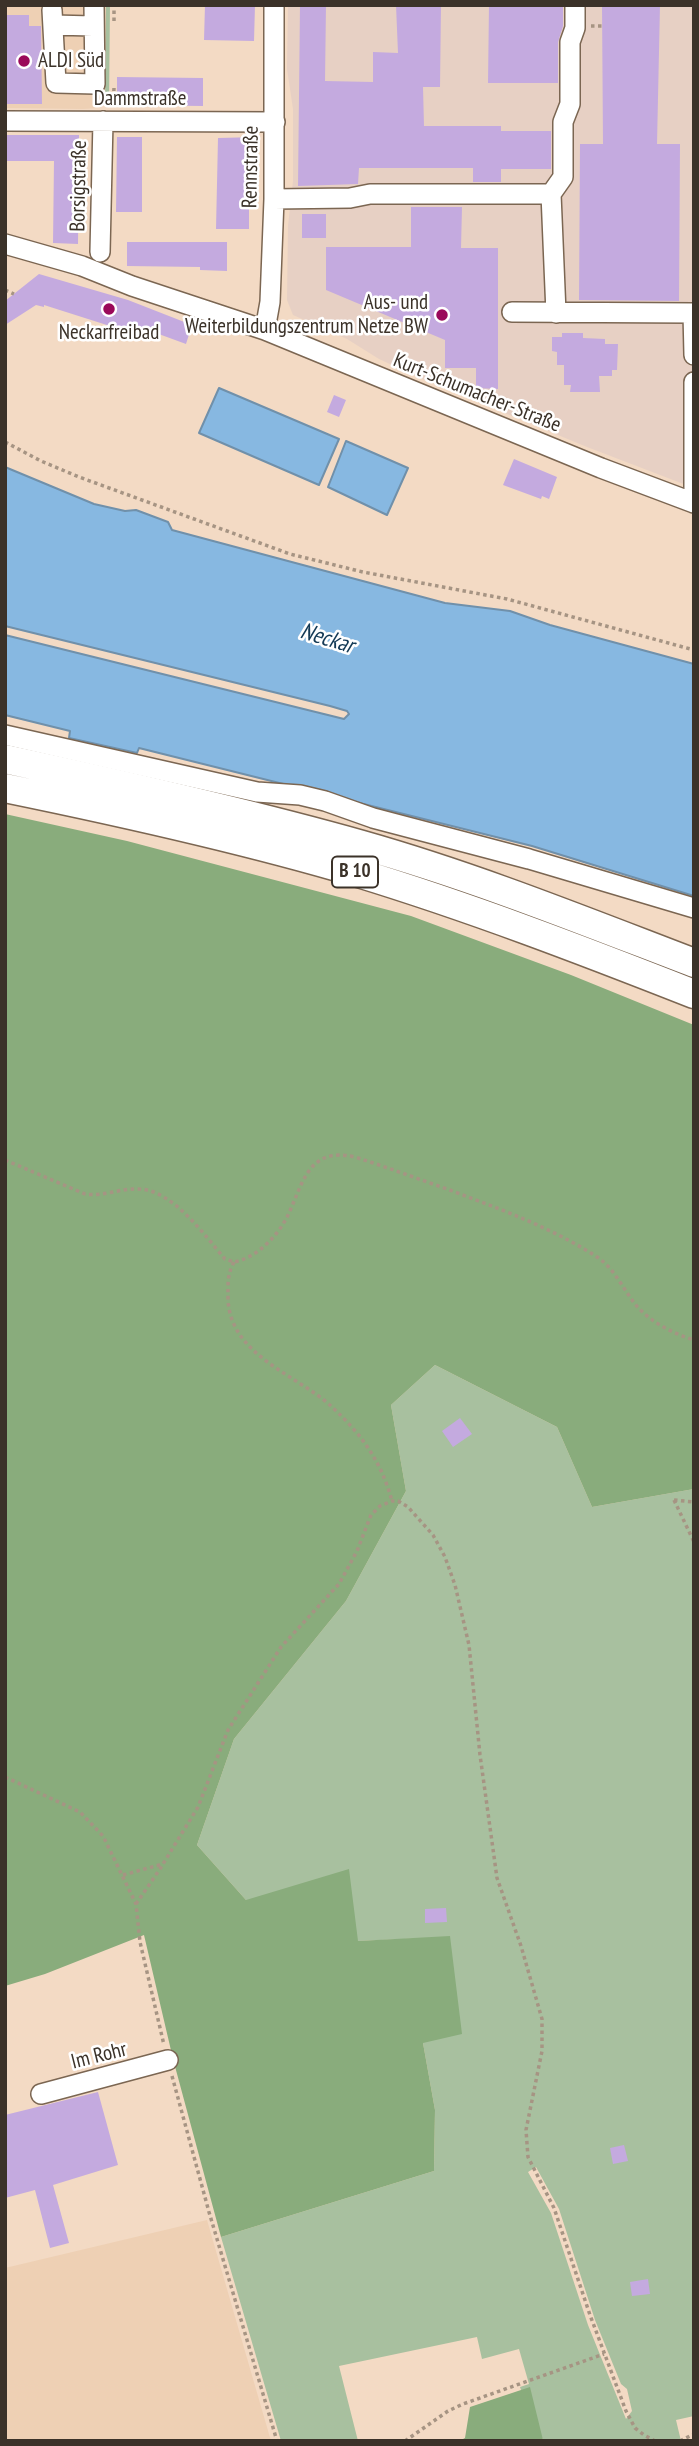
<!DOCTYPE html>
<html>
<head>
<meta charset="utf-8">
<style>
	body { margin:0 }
	#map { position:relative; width:699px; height:2446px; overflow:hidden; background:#f3dac4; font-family:"PT Sans Narrow",sans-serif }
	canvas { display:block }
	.frame { position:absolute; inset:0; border:7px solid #3b3229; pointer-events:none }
</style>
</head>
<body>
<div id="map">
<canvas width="699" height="2446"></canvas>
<div class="frame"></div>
</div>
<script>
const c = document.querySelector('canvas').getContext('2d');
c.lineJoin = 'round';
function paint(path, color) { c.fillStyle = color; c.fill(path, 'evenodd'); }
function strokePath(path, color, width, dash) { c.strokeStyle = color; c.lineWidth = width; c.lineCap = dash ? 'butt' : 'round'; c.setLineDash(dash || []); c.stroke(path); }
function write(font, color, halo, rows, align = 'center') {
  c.font = font + ' "PT Sans Narrow",sans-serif'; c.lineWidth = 5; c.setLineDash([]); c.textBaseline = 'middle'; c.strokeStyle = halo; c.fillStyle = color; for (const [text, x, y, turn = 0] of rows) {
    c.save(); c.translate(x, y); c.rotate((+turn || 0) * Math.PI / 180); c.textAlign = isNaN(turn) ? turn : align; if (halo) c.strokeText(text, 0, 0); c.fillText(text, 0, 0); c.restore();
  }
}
paint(new Path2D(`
	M5 5H108L107 103 100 108 83 109 5 108Z
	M207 2220 271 2441H5V2268Z`), '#eed0b4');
paint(new Path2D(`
	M288 5H694V488L587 447 420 378 379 359 347 339 293 315 287 300 288 226 293 181V109L287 69Z`), '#e7d0c4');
paint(new Path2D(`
	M106 5H110L109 105H105Z
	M435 1365 557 1427 592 1507 694 1489V2416L676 2420 681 2441H541L543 2439 535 2432 520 2387 529 2384 519 2349 482 2359 477 2337 339 2366 358 2441H281L221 2237 434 2171 435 2110 423 2043 450 1937 358 1941 246 1900 197 1845 234 1739 346 1601 406 1491 391 1405ZM536 2167 559 2209 595 2320 621 2384 627 2389 632 2411 626 2419 588 2325 551 2213 528 2172Z`), '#a8c09f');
paint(new Path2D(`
	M5 814 127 841 411 916 571 975 694 1025V1489L592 1507 557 1427 435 1365 391 1405 406 1491 346 1601 234 1739 197 1845 246 1900 349 1869 358 1941 450 1936 462 2034 423 2043 435 2110 434 2171 221 2237 173 2059 144 1935 45 1974 5 1986Z
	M530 2387 543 2440 459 2441 465 2438 470 2407Z`), '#89ac7c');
const water = new Path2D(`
	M219 388 339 439 319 485 199 433Z
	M346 441 408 468 387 515 328 487Z
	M5 467 94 504 125 511 136 510 168 522 172 530 445 603 510 611 550 625 694 664V896L532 846 139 748 137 753 69 738 70 731 5 715V635L344 719 349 714 347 711 330 706 5 626Z`);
paint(water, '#87b8e1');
strokePath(water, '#7090aa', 2);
paint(new Path2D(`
	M205 5H255L254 41 204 40Z
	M300 5H326L325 81 373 82V52L398 53 396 5H441L440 87H423L424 126H501V131H551V169H501V182H473V168H359L358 184 298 186Z
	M489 5H563V26L558 42V83H488Z
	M602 5H660L657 144H680L679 301 579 300 580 144H603Z
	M5 15H29V26H41L42 104H5Z
	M117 77 203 78V106L117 105Z
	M5 135H79L78 244 53 243 54 161H5Z
	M117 137H142V212H116Z
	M257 137V171H249V229H216L218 138Z
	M411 207H462L461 248H498V389L476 388V368H445V340L326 290V247H411Z
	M302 214H326V238H302Z
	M127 242H227V271L200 270V267L127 266Z
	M39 274 128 300 192 325 186 344 156 333 154 340 44 305V307L36 305 5 325V301Z
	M562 333H583V338L605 339V344H618L617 370H612V376H599L600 392H570L571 385H564V365H557V352L552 351V337H562Z
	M334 395 346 400 339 417 327 412Z
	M514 459 557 477 549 499 542 496 541 499 503 485Z
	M460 1418 472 1434 453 1447 442 1431Z
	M446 1908 447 1922 425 1923V1909Z
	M98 2092 118 2165 53 2185 69 2243 50 2248 35 2190 5 2198V2115Z
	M624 2145 628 2161 613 2164 610 2148Z
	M648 2279 650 2294 632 2296 630 2282Z`), '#c4aadf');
const minor = new Path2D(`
	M52 10 56 83 95 84 94 5
	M53 25 93 26
	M5 121 275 122
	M551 194 563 177V122L570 104V42L575 28V5
	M274 199 350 198 370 194H551L556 313
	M5 244 82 266 132 286 265 330 601 468 694 503
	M100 252 103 121
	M512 312 693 313 694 355
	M265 330 270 302 274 199V5
	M694 503V382
	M5 735 257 792 300 795 325 801 373 818 529 859 694 908
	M41 2094 168 2060`);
const highway = new Path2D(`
	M5 759C125 785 245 812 362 845 475 877 584 921 694 963
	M5 788C122 812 240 838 355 872 470 907 582 950 694 994`);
strokePath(minor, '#7b6652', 22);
strokePath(highway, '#7b6652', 31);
strokePath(new Path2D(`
	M114 21V5
	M591 26H602
	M113 105 114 88
	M5 290 14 294
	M5 442 41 461 79 477 290 554 363 572 507 599 694 650
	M5 1160 85 1194C103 1197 120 1188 139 1189 173 1190 205 1236 225 1259L234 1262C256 1258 277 1237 287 1217 303 1185 307 1146 355 1157 386 1167 416 1178 447 1189 497 1208 548 1226 594 1255 613 1266 622 1287 635 1304 650 1322 672 1333 694 1340
	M234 1262C227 1275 228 1284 228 1299 230 1356 298 1375 332 1407 362 1435 381 1461 392 1501
	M674 1500 694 1542
	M674 1500 694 1502
	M5 1777 80 1812 103 1836 136 1904 140 1942 164 2045
	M123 1875 163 1864 198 1807 228 1730 281 1647 339 1584 357 1551 371 1515 380 1506 392 1501H398L408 1507 433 1535 445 1557 455 1585 469 1645 480 1755 497 1878 521 1946 542 2019V2051L526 2130 528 2157 554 2208 590 2315 626 2411 635 2428 644 2435 655 2441
	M136 1904 162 1866
	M172 2076 209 2212 277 2441
	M405 2441 448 2411 463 2404 604 2354
	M680 2441 694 2434`), '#a69483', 3.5, [3.5, 3.5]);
strokePath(minor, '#fff', 19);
strokePath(highway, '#fff', 28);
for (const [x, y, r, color] of [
	[24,61,7,"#9a095a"],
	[109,309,7,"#9a095a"],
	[442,315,7,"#9a095a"]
]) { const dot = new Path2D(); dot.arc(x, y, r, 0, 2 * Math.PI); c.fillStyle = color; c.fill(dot); strokePath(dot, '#fff', 2.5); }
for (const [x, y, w] of [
	[355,872,46]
]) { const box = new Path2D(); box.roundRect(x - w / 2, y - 15.5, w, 31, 5); c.fillStyle = '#fff'; c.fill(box); strokePath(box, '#3b3229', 2); }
write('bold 19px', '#3b3229', null, [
	["B 10",355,872]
]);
write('21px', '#3b3229', '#fff', [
	["ALDI Süd",38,61],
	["Aus- und",428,303,"right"],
	["Weiterbildungszentrum Netze BW",428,327,"right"],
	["Neckarfreibad",109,333,"center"]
], 'left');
write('21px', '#3b3229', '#fff', [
	["Dammstraße",140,99],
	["Rennstraße",251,167,-89],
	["Borsigstraße",79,186,-89],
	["Kurt-Schumacher-Straße",477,393,22],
	["Im Rohr",99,2056,-14]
]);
write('italic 23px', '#143a56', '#fff', [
	["Neckar",327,639,17]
]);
</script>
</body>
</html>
